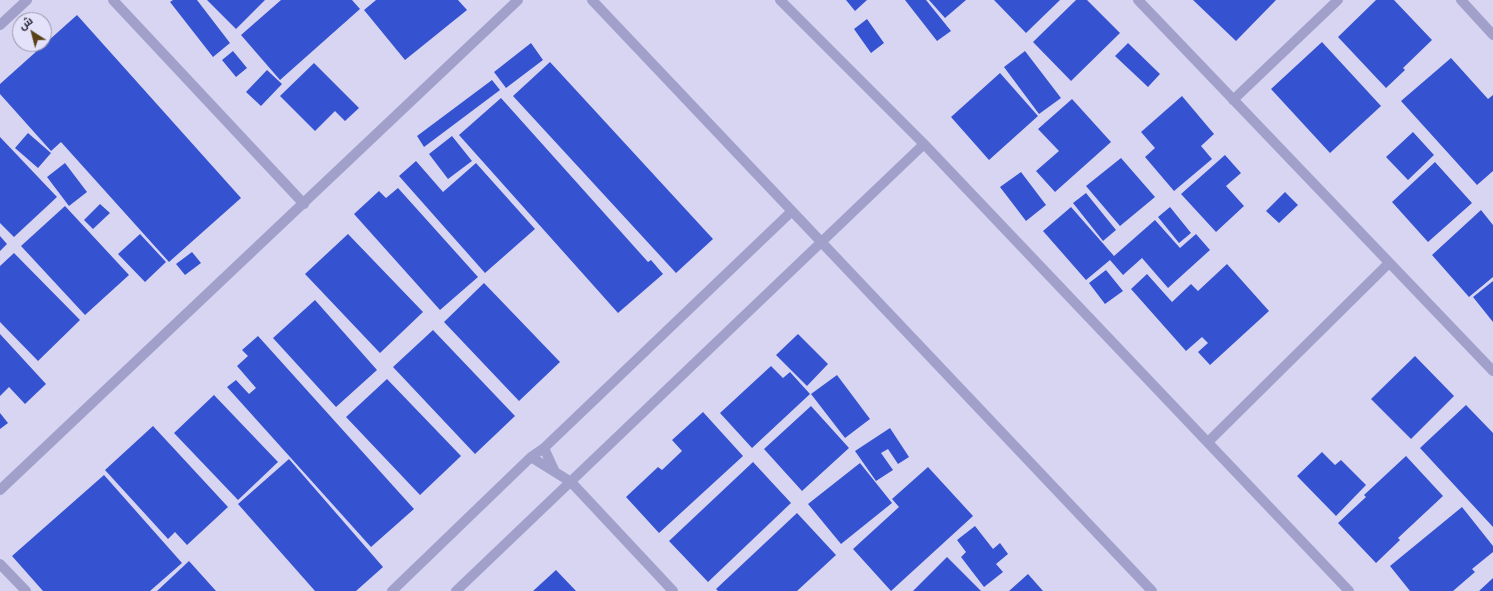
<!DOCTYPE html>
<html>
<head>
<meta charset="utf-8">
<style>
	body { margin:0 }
	#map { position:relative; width:1493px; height:591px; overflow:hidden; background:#d8d5f3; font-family:"Noto Sans",Cairo,sans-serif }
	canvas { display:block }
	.north { position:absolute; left:12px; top:12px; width:40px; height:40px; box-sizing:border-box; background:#e4e1fa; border:1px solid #9796ab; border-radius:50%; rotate:324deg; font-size:11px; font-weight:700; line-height:16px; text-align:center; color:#242635 }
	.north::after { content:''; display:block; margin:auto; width:14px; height:18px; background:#594117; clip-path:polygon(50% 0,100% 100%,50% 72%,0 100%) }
</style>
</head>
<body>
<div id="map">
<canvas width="1493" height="591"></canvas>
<div class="north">ش</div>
</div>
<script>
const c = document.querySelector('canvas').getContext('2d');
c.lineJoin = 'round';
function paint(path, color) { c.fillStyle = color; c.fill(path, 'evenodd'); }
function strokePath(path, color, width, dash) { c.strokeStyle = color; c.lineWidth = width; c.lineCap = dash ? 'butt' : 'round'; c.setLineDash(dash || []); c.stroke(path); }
paint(new Path2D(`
	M173 0H197L230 43 213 57 170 2Z
	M207 0H265L236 29Z
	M281 0H352L360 9 280 80 241 35Z
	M376 0H458L467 10 405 60 364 10Z
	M846 0H867L855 11Z
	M905 0H926L951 31 937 41Z
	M929 0H966L945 18Z
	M994 0H1060L1026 33Z
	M1076 0H1087L1120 33 1071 81 1033 42Z
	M1193 0H1276L1236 41Z
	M1376 0H1394L1432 40 1403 68 1405 70 1386 88 1338 37Z
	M77 15 241 198 169 262 61 142 51 151 0 94V84Z
	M867 19 884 43 871 53 854 29Z
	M1322 42 1381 106 1330 153 1271 89Z
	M531 43 543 60 506 88 494 72Z
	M1128 43 1160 74 1148 87 1115 56Z
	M233 51 247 68 236 77 222 60Z
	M1025 51 1061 98 1039 114 1004 67Z
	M1451 58 1488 99 1493 95V171L1477 185 1401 101Z
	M550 62 713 239 676 273 513 96Z
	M314 63 359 108 345 121 335 111 315 131 280 96Z
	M267 70 282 84 261 106 246 92Z
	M1000 73 1038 116 989 160 951 117Z
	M492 80 500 90 424 147 417 136Z
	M1182 96 1214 134 1201 146 1212 159 1174 191 1145 157 1155 148 1141 132Z
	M501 98 648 262 651 260 663 274 618 313 459 135Z
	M1072 99 1111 142 1055 192 1036 171 1059 151 1038 129Z
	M1413 132 1434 155 1408 180 1386 157Z
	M28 133 51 153 38 168 15 148Z
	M452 136 472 161 448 179 429 154Z
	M0 137 57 197 14 237 0 223Z
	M1225 155 1241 173 1226 186 1244 206 1216 232 1181 194Z
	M1121 158 1155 197 1120 226 1086 186Z
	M416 161 443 192 476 163 535 229 485 273 399 176Z
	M1435 162 1472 203 1428 242 1392 202Z
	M65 163 87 192 69 206 47 177Z
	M1021 172 1046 205 1026 221 1000 187Z
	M398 188 478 277 440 310 354 214 379 191 386 198Z
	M1285 192 1298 205 1279 223 1266 211Z
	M1086 193 1116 230 1103 241 1073 203Z
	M100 204 110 213 93 229 84 220Z
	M65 206 129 275 85 315 21 246Z
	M1071 207 1114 256 1155 220 1180 248 1196 234 1210 250 1168 288 1142 258 1123 275 1110 260 1086 280 1043 231Z
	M1170 207 1191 233 1179 243 1158 217Z
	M1481 210 1493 225V277L1469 297 1432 255Z
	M140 234 166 262 145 282 118 254Z
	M348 234 423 312 380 353 305 274Z
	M0 236 7 244 0 251Z
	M192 252 201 263 185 275 176 264Z
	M14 253 80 320 38 361 0 322V266Z
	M1227 264 1269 311 1210 365 1198 352 1208 343 1202 337 1186 351 1131 289 1147 274 1172 302 1191 284 1198 291Z
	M1106 270 1123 291 1105 304 1089 283Z
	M1493 281V322L1473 297Z
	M484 283 560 362 519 401 444 322Z
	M315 300 377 370 336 407 273 338Z
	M433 330 515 416 475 454 393 367Z
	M0 334 46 384 25 404 9 387 0 396Z
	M798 334 828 364 807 386 776 355Z
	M258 336 414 509 371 547 227 387 236 380 249 394 256 388 237 366 248 356 242 350Z
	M1415 356 1454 396 1411 439 1371 399Z
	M771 366 783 378 790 372 810 394 752 448 720 413Z
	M837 375 870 419 845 438 811 394Z
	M387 379 461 456 420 495 346 417Z
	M214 395 278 462 238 500 174 433Z
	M1466 405 1493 433V527L1420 448Z
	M811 406 849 448 802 491 764 449Z
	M703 412 743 456 659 533 626 497 658 467 662 470 682 451 672 440Z
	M0 413 8 423 0 429Z
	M153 426 228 507 187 545 175 532 168 539 105 470Z
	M890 428 909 457 898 464 888 449 881 453 893 470 876 481 855 451Z
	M1322 452 1335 465 1341 460 1366 485 1336 516 1297 476Z
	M1406 456 1443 496 1398 538 1400 540 1376 563 1338 523 1366 497 1364 495Z
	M289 459 383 567 356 591H315L238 504Z
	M753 462 791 503 708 582 669 541Z
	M860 463 892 503 841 544 808 504Z
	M928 467 973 516 891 591 853 549 899 507 892 499Z
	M104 475 182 563 150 591H43L12 556Z
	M1462 507 1493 546V552L1472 569 1475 572 1453 591H1410L1390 566Z
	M797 513 836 555 797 591H718L716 589Z
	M975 526 993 549 1000 543 1008 554 996 564 1003 572 984 587 961 557 966 552 957 540Z
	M947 557 981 591H913Z
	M189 561 216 591H157Z
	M556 570 576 591H533Z
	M1028 574 1043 591H1009Z
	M1493 578V591H1479Z`), '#3553d1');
strokePath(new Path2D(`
	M113 0 304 204
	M592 0 1152 591
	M780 0 924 144 1349 591
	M1138 0 1493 371
	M1461 0 1493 35
	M0 25 27 0
	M1233 100 1338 0
	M1208 442 1389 263
	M544 448 555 472
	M531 457 571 482 673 591
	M0 490 518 0
	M0 564 26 591
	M392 591 531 457 544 448 792 211
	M456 591 924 144`), '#a1a0cb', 10);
</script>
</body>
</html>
